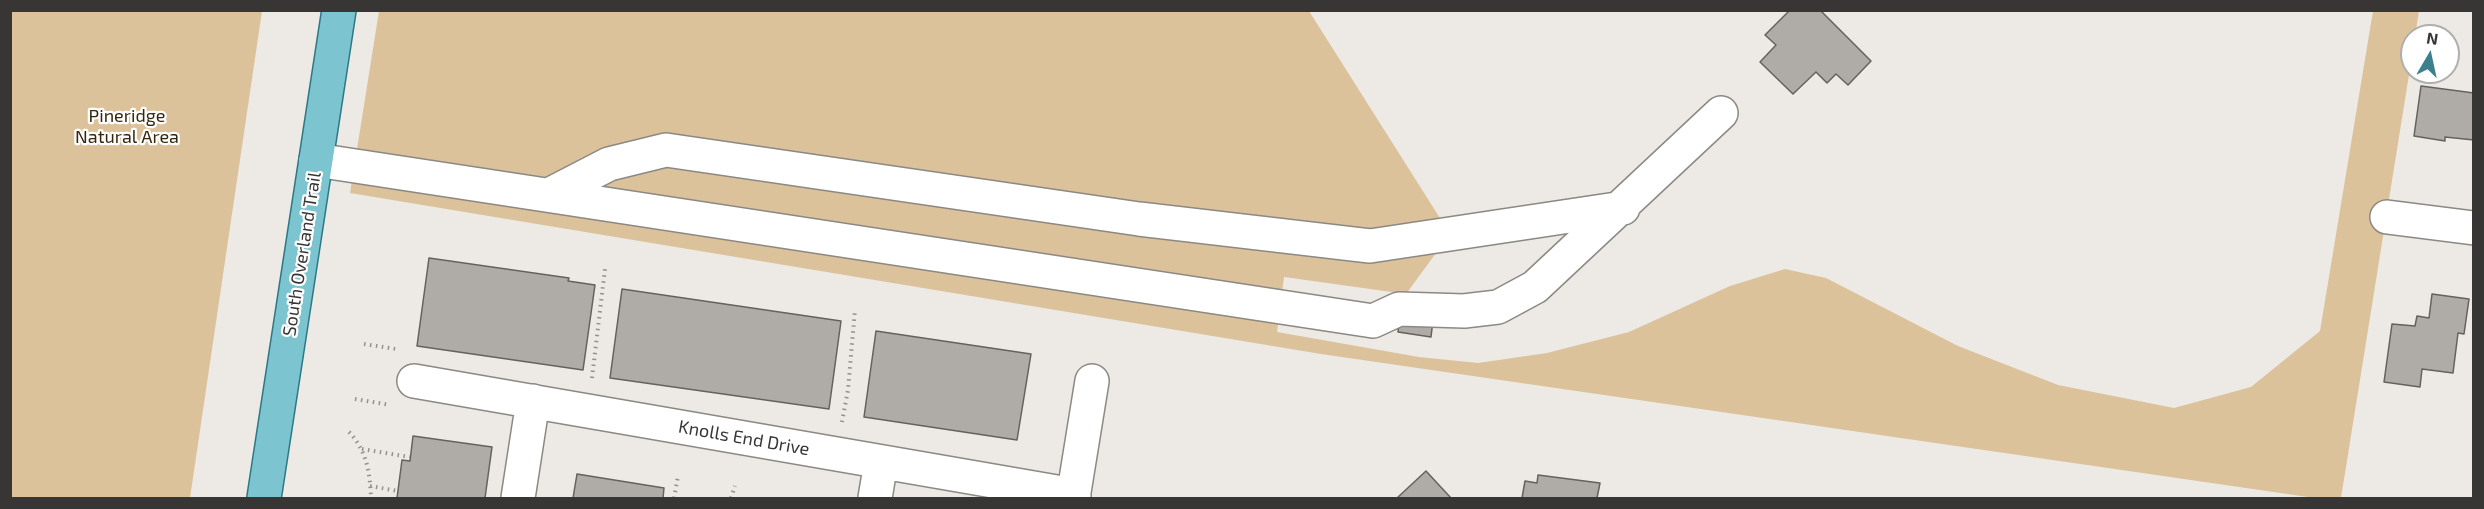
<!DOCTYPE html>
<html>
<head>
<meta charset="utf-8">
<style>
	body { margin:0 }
	#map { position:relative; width:2484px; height:509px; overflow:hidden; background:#ede9e4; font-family:"Exo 2",sans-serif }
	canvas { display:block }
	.frame { position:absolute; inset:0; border:12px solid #383634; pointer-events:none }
	.north { position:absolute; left:2400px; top:24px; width:60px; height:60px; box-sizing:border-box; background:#fff; border:2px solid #afafae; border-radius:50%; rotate:9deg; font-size:16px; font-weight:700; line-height:24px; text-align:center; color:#383634 }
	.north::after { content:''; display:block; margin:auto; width:21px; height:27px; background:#3c808e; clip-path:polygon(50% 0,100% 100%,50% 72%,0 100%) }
</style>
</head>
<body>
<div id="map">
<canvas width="2484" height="509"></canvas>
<div class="frame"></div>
<div class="north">N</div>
</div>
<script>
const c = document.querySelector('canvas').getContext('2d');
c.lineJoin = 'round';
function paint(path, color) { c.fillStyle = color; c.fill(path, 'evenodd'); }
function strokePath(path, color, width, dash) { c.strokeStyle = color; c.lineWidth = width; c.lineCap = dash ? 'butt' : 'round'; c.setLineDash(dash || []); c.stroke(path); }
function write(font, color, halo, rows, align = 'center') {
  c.font = font + ' "Exo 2",sans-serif'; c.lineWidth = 4.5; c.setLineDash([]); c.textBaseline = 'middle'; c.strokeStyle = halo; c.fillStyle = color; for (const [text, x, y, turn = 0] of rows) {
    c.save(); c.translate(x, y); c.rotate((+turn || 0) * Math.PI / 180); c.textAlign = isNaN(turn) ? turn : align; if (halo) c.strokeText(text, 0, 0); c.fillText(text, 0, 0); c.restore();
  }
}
paint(new Path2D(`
	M10 11H262L190 498H11Z
	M379 11H1309L1450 234 1406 294 1284 277 1277 332 1419 357 1478 363 1547 353 1629 332 1730 286 1785 269 1826 278 1958 346 2058 385 2174 408 2251 387 2320 331 2373 11H2419L2415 36H2412V56L2341 498H2315L1321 354 350 193Z`), '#dcc29b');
const building = new Path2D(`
	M1790 10H1820L1871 61 1848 85 1836 74 1827 83 1816 72 1793 94 1760 62 1776 45 1765 35Z
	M2421 86 2474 93V140L2445 137V141L2414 136Z
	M429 258 569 278 568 281 595 285 583 370 417 346Z
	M622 289 841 321 829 409 610 378Z
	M2432 294 2469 299 2464 334 2458 333 2453 373 2422 369 2420 387 2384 382 2392 324 2415 326 2417 316 2429 318Z
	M1400 315 1433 320 1431 337 1398 332Z
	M876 331 1031 354 1017 440 864 417Z
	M413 436 492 447 485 498H397L402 460 410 461Z
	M1426 471 1451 498H1397Z
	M577 474 664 488 663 498H573Z
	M1538 475 1600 483 1597 498H1522L1525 481 1537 483Z`);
paint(building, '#afaca7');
strokePath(building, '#65625d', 1.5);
const minor = new Path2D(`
	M316 160 1373 321 1399 309 1464 311 1498 307 1535 287 1721 113
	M549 195 609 164 666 150 1139 219 1370 246 1623 208
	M2387 217 2474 228
	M414 381 1074 495
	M518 498 533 401
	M875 498 881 462
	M1073 498 1092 381`);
const major = new Path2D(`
	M264 498 339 10`);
strokePath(minor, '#8c8984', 36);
strokePath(major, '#2c7985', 36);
strokePath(new Path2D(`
	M364 344 396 349
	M592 378 605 269
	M355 399 390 405
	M842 422 848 390 855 309
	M349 432C367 451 370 473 371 498
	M362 449 410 457
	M370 486 398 491
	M674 498 678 476
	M731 498 735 486`), '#94918d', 4, [1.5, 4.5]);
strokePath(minor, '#fff', 33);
strokePath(major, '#7cc4d0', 33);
write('18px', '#35270e', '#fff', [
	["Pineridge",127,116],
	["Natural Area",127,137]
]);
write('18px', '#383634', '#fff', [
	["South Overland Trail",302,254,-81],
	["Knolls End Drive",744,438,10]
]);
</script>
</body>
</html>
